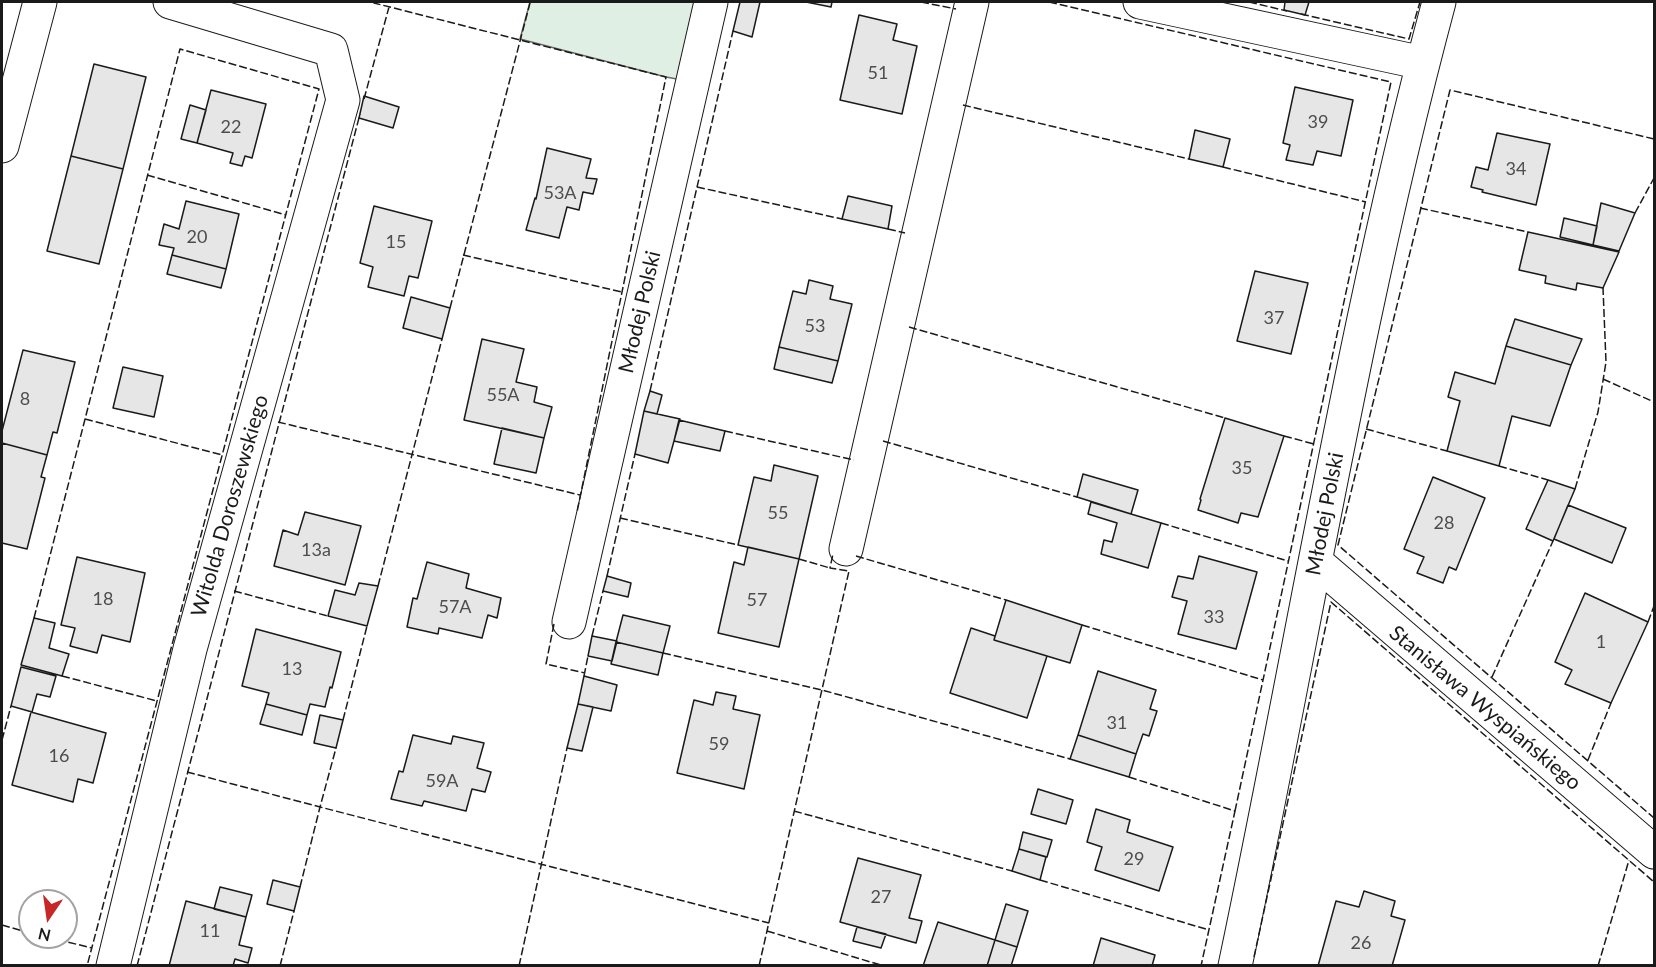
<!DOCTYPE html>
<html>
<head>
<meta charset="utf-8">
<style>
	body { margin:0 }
	#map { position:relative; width:1656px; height:967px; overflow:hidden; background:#fff; font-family:Lato,sans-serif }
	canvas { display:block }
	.frame { position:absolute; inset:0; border:3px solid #1a1a1a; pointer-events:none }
	.north { position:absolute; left:18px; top:889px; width:60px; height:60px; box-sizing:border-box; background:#fff; border:2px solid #a3a3a3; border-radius:50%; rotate:193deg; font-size:16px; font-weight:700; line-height:24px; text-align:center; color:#1a1a1a }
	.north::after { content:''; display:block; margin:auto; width:21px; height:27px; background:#c62828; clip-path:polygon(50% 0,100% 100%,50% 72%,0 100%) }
</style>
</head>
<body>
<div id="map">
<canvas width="1656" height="967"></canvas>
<div class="frame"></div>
<div class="north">N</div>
</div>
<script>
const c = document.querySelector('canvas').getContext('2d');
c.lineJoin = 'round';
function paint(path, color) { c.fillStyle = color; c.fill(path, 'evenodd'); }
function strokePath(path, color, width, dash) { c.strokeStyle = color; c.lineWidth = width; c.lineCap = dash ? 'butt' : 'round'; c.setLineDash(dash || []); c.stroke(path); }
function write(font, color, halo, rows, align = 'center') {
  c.font = font + ' Lato,sans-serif'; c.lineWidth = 4.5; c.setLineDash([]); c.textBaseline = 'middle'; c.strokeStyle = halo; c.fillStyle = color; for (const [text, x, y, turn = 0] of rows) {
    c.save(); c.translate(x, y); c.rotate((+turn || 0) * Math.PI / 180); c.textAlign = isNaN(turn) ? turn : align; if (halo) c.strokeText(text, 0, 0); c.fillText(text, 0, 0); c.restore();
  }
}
const green = new Path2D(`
	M530 2H711L693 82 666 77 520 39Z`);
paint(green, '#e0efe3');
strokePath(green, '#6a6a6a', 1.5);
const building = new Path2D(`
	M740 2H760L752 37 733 31Z
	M806 2H832L831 7Z
	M1285 2H1309L1305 15 1284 10Z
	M859 15 897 24 893 40 917 46 902 114 840 100Z
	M94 64 146 77 123 169 71 156Z
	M1295 87 1353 100 1341 156 1317 151 1313 165 1286 160 1290 145 1283 143Z
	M211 90 266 104 252 158 245 156 242 166 230 163 233 153 197 143Z
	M364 96 399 107 393 128 359 118Z
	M190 105 206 110 197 143 181 139Z
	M1195 130 1230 139 1223 167 1189 159Z
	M1497 133 1550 144 1536 205 1482 192 1483 190 1471 187 1476 167 1488 170Z
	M547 148 591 159 586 178 597 179 593 194 583 192 579 210 567 207 559 238 526 230 535 198 536 199Z
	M71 156 123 169 99 264 47 251Z
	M848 196 892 206 888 229 842 219Z
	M186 201 239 214 226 269 172 255 174 248 159 245 164 224 179 229Z
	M1601 203 1635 213 1619 251 1593 245Z
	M374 206 432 221 418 278 409 276 404 296 368 287 373 267 360 263Z
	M1564 218 1597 226 1593 245 1560 237Z
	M1528 232 1619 252 1603 288 1577 283 1576 290 1545 283 1546 276 1519 270Z
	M172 255 226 269 221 288 167 274Z
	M1255 271 1308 283 1291 354 1237 341Z
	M809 280 833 286 830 299 852 304 838 361 779 347 793 291 806 294Z
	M411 297 450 308 442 339 403 328Z
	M1515 319 1582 339 1571 365 1506 346Z
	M482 339 524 349 516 382 537 387 534 402 552 407 544 438 464 420Z
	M1506 346 1571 365 1550 426 1512 416 1499 466 1447 451 1460 401 1448 397 1455 372 1495 384Z
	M779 347 838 361 832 383 774 369Z
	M23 350 75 362 57 433 53 432 47 455 2 443V431Z
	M123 367 163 376 154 417 113 408Z
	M650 391 662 395 657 414 644 411Z
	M644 411 680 419 668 463 635 454Z
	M1225 418 1284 436 1258 517 1241 513 1238 523 1198 510 1201 500 1200 499Z
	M679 420 725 431 720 451 674 441Z
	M502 428 544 438 536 473 494 464Z
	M2 443 47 455 41 477 45 478 27 549 2 543Z
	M774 465 818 476 799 559 738 545 754 477 771 481Z
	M1083 474 1138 490 1131 514 1077 497Z
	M1433 477 1485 498 1456 570 1449 567 1443 583 1417 573 1424 557 1404 549Z
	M1548 480 1575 489 1553 541 1526 529Z
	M1091 502 1161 523 1148 568 1101 554 1104 540 1112 542 1117 523 1088 514Z
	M1568 505 1626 528 1612 563 1554 539Z
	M305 512 361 526 345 585 274 566 283 530 298 535Z
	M748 547 799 559 779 647 718 633 734 562 744 565Z
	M1199 556 1257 572 1236 649 1178 634 1187 601 1172 597 1178 576 1193 579Z
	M77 557 145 573 130 642 102 635 97 653 70 646 75 628 61 625Z
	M427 562 469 574 466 588 501 598 497 618 488 615 482 638 439 628 438 634 407 627 413 598 417 599Z
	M607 576 631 583 628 597 603 591Z
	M359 583 378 586 367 626 328 616 335 590 355 595Z
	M1585 593 1648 622 1611 703 1565 684 1572 670 1555 662Z
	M1006 600 1082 625 1070 663 994 640Z
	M623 615 670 626 663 653 616 642Z
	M34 618 55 623 49 648 69 654 62 676 21 665Z
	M971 628 995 636 994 640 1047 656 1027 718 950 693Z
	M256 629 341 652 332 688 330 687 325 707 310 704 307 715 266 704 269 693 242 686Z
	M592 636 617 641 612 661 588 656Z
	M616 642 663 653 658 675 611 664Z
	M21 667 56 676 50 697 37 694 32 712 11 706Z
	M1098 671 1156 690 1150 709 1157 711 1149 736 1143 734 1136 754 1078 735Z
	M584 676 617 685 611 711 578 704Z
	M716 692 736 696 733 709 760 715 744 789 677 773 694 700 713 705Z
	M266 704 307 715 302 735 260 724Z
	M578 704 593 707 582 751 567 748Z
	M31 712 106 733 93 783 78 779 73 802 12 785Z
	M320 715 343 720 336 748 314 743Z
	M413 735 451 744 453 736 484 743 477 768 491 772 485 792 472 789 466 811 424 801 422 806 391 799 399 771 403 772Z
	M1078 735 1136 754 1129 777 1070 759Z
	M1038 789 1073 800 1066 824 1031 814Z
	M1096 809 1130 820 1127 832 1173 847 1159 891 1095 870 1102 847 1087 842Z
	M1023 832 1052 840 1047 857 1019 849Z
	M1019 849 1046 857 1040 880 1012 871Z
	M858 858 921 875 909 918 922 921 916 943 840 922Z
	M273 880 300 887 294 911 267 904Z
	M220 887 252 895 246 917 214 909Z
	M1364 891 1395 901 1391 916 1405 920 1392 966H1318L1336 901 1359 907Z
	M186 901 246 917 239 945 252 948 248 963 235 959 233 966H169Z
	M1006 904 1028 911 1017 947 995 940Z
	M938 922 995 940 987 966H923Z
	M857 927 886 934 881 948 853 941Z
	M1101 938 1155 955 1152 966H1093Z
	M995 940 1017 947 1011 966H987Z`);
paint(building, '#e6e6e6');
strokePath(building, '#1a1a1a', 1.5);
const street = new Path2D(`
	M1140 2 1423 63
	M2 146 40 2
	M846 549 972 2
	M1316 562 1654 852
	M569 622 711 2
	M113 966 190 649 343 100 331 50 170 2
	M1235 966C1303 644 1354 319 1439 2`);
strokePath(street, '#1a1a1a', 35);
strokePath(street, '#fff', 33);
strokePath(new Path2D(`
	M375 2 374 3 666 77 577 512
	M921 2 956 9
	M1049 2 1391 82 1235 811
	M1249 2 1287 11
	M1301 14 1409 39 1420 2
	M364 99 389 7
	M963 105 1189 159
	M1654 139 1450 90 1338 545 1654 818
	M1223 167 1366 202
	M147 175 286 215
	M697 187 842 219
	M1420 208 1528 232
	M1635 213 1654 178
	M888 229 905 233
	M463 255 622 292
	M450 308 530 3
	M909 327 1225 418
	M1603 379 1654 402
	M650 391 733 31
	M85 419 222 455
	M278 422 580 495
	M1366 429 1447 451
	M725 431 854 460
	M1284 436 1314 444
	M883 441 1077 497
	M1499 466 1548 480
	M1575 489 1598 412 1606 362 1603 288
	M620 518 738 545
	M1161 523 1288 561
	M856 556 1006 600
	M799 559 830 568
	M607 576 635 454
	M378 586 442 339
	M234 591 328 616
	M34 618 180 49 319 89 87 966
	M1648 622 1654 606
	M554 624 546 664 585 673
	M1082 625 1263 680
	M592 636 603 591
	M663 653 822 690 1070 759
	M62 676 157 701
	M584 676 588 656
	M1492 677 1553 541
	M343 720 367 626
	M2 740 11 706
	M1588 760 1611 703
	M187 772 320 807 336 748
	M1129 777 1235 811 1201 966
	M794 811 1012 871
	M1040 880 1209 930
	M300 887 320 807 769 923
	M2 925 30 933
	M767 931 884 966
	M47 937 92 948
	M1254 957 1331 602 1654 882
	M137 966 360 114
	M280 966 294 911
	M519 966 567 748
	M759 966 849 571 830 568 833 554
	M1598 966 1629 860`), '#1a1a1a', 1.5, [8, 3]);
write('18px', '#4d4d4d', null, [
	["51",878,73],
	["39",1318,122],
	["22",231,127],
	["34",1516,169],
	["53A",560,193],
	["20",197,237],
	["15",396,242],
	["37",1274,318],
	["53",815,326],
	["55A",503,395],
	["8",25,399],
	["35",1242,468],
	["55",778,513],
	["28",1444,523],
	["13a",316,550],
	["18",103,599],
	["57",757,600],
	["57A",455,607],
	["33",1214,617],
	["1",1601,642],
	["13",292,669],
	["31",1117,723],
	["59",719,744],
	["16",59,756],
	["59A",442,781],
	["29",1134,859],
	["27",881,897],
	["11",210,931],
	["26",1361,943]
]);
write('21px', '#1a1a1a', '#fff', [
	["Młodej Polski",640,312,-77],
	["Witolda Doroszewskiego",230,506,-74],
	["Młodej Polski",1325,514,-79],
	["Stanisława Wyspiańskiego",1485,708,40]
]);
</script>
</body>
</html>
